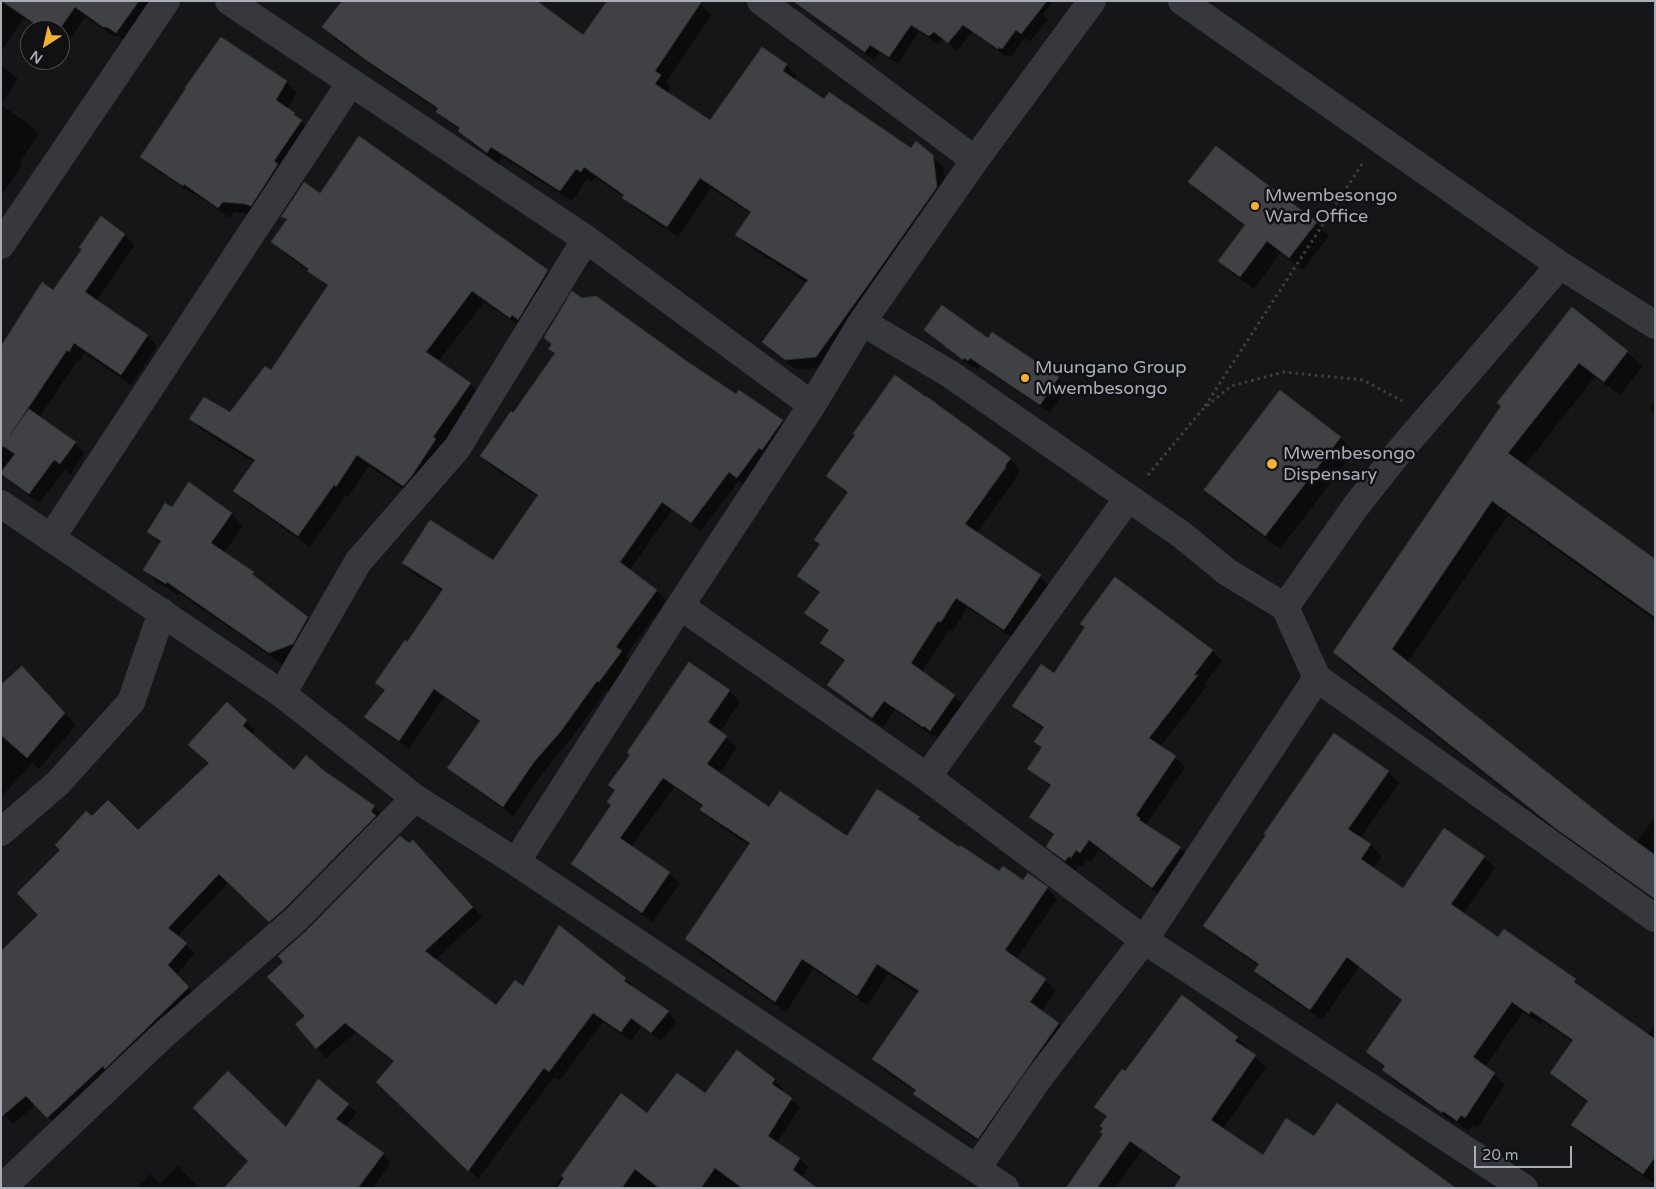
<!DOCTYPE html>
<html>
<head>
<meta charset="utf-8">
<style>
	body { margin:0 }
	#map { position:relative; width:1656px; height:1189px; overflow:hidden; background:#161618; font-family:"Varela Round",sans-serif }
	canvas { display:block }
	.frame { position:absolute; inset:0; border:2px solid #a8adb8; pointer-events:none }
	.north { position:absolute; left:20px; top:20px; width:50px; height:50px; box-sizing:border-box; background:#111113; border:1px solid #4d4f55; border-radius:50%; rotate:215deg; font-size:14px; font-weight:700; line-height:20px; text-align:center; color:#a8adb8 }
	.north::after { content:''; display:block; margin:auto; width:18px; height:22px; background:#f2b134; clip-path:polygon(50% 0,100% 100%,50% 72%,0 100%) }
	.scale { position:absolute; left:1474px; top:1146px; width:98px; height:22px; box-sizing:border-box; border:2px solid #a8adb8; border-top:0; padding-left:6px; font-size:15px; line-height:18px; white-space:nowrap; color:#a8adb8; -webkit-text-stroke:4px #111113; paint-order:stroke }
</style>
</head>
<body>
<div id="map">
<canvas width="1656" height="1189"></canvas>
<div class="frame"></div>
<div class="north">N</div>
<div class="scale">20 m</div>
</div>
<script>
const c = document.querySelector('canvas').getContext('2d');
c.lineJoin = 'round';
function paint(path, color) { c.fillStyle = color; c.fill(path, 'evenodd'); }
function strokePath(path, color, width, dash) { c.strokeStyle = color; c.lineWidth = width; c.lineCap = dash ? 'butt' : 'round'; c.setLineDash(dash || []); c.stroke(path); }
function write(font, color, halo, rows, align = 'center') {
  c.font = font + ' "Varela Round",sans-serif'; c.lineWidth = 5; c.setLineDash([]); c.textBaseline = 'middle'; c.strokeStyle = halo; c.fillStyle = color; for (const [text, x, y, turn = 0] of rows) {
    c.save(); c.translate(x, y); c.rotate((+turn || 0) * Math.PI / 180); c.textAlign = isNaN(turn) ? turn : align; if (halo) c.strokeText(text, 0, 0); c.fillText(text, 0, 0); c.restore();
  }
}
paint(new Path2D(`
	M1 1H159L127 42 118 36 115 37 85 17 65 46 60 43V30H41L24 18 1 51Z
	M697 1 711 15 666 82 671 87 667 93 710 122 786 65 797 76 794 80 824 101 911 150 932 156 943 167 947 198 827 367 797 370 774 353 763 342 807 283 747 245 737 235 751 214 711 188 678 237 634 208 624 197 595 177 592 182 587 179 572 201 502 157 498 163 470 142 460 130 448 122 438 112V110L378 70 334 38 324 27 584 37Z
	M791 1H1053L1043 15 1048 19 1030 42 1025 38 1011 57 1008 55 1007 57 972 32 957 51 943 39 938 44 919 32 898 64 879 52 874 60Z
	M221 38 286 82 297 93 287 109 294 114 312 131 257 214 234 212 230 218 195 194 194 195 152 167 141 157Z
	M1 65 18 79 1 105 29 124 39 134 19 163 22 166 1 195Z
	M360 137 548 271 559 282 522 328 484 302 438 362 470 384 481 395 415 497 369 466 348 497 346 495 310 547 246 502 235 491 255 463 202 430 191 419 231 414 272 372 328 287 309 271 284 253 273 242 287 221 282 217 320 194Z
	M1190 182 1316 223 1329 236 1303 270 1280 253 1254 289 1233 274 1220 261 1245 226 1203 195Z
	M124 235 135 245 96 301 147 335 157 346 131 385 85 353 80 361 78 360 39 418 75 443 85 453 71 474 65 470 39 503 1 475V349L53 292Z
	M1573 309 1627 352 1642 367 1620 395 1595 377 1524 466 1655 560V620L1508 515 1407 663 1635 844 1655 817V902L1572 843 1349 667 1335 652Z
	M926 330 988 340 1058 378 1068 387 1050 413 980 366 978 369 974 366 973 368 935 339Z
	M545 337 684 361 737 395 782 421 791 431 747 486 739 481 701 531 672 510 629 571 657 591 666 600 626 656 631 661 609 691 607 689 570 740 544 771 513 816 458 777 448 768 480 723 444 697 409 749 375 726 366 717 385 692 377 683 408 644 443 592 413 573 403 563 493 561 538 497 491 466 481 456 514 415 556 354 550 349 553 345Z
	M1280 392 1341 438 1354 452 1280 549 1219 504 1205 490Z
	M1655 401V414L1649 409Z
	M1010 459 1020 470 1015 477 1016 478 976 534 1040 576 1050 587 1015 639 967 608 952 632 949 630 922 672 954 696 965 706 941 740 934 735V737L895 710 883 727 839 695 828 685 845 662 832 653 821 642 829 632 816 623 806 613 820 594 809 586 799 576 821 545 816 540 848 494 828 476Z
	M189 484 232 514 243 526 224 553 253 573 266 586 308 618 319 630 305 655 282 664 179 593 178 595 156 581 144 569 161 544 148 532 172 509Z
	M1212 651 1222 661 1205 684 1207 686 1160 747 1175 757 1185 767 1146 825 1180 848 1190 858 1162 897 1099 849 1091 862 1086 859 1082 866 1079 865 1076 870 1057 856 1047 846 1054 836 1040 826 1030 817 1051 787 1039 778 1029 769 1043 748 1036 741 1044 729 1024 716 1014 706 1055 674Z
	M689 664 730 691 740 702 720 732 737 747 719 774 769 809 848 838 919 818 930 829 959 849 1000 873 1047 888 1057 899 1016 959 1045 980 1056 990 1041 1012 1059 1024 1069 1035 989 1149 925 1104 915 1094 916 1092 884 1070 874 1059 919 994 888 974 868 1005 813 969 786 1012 697 950 686 939 750 846 712 820 702 810 703 807 674 787 631 847 669 873 680 883 653 922 583 874 572 864 612 806 616 791 609 785 631 755Z
	M34 680 76 725 39 769 33 763 1 797V686Z
	M246 721 255 730 251 735 294 772 322 771 374 807 383 816 279 930 228 883 177 937 195 953 176 975 198 997 57 1126 36 1104 13 1124 1 1113 40 915 92 818 138 832 210 764Z
	M1388 772 1399 783 1360 838 1371 845 1382 856 1373 869 1403 889 1484 857 1495 868 1463 914 1499 939 1575 980 1586 991 1647 1035 1655 1025V1184L1583 1136 1573 1125 1589 1103 1562 1084 1551 1073 1573 1042 1542 1021 1540 1024 1523 1012 1485 1067 1494 1074 1505 1085 1477 1128 1473 1125 1468 1131 1455 1121 1454 1123 1394 1081 1384 1070 1385 1068 1367 1052 1402 1001 1359 967 1322 1020 1266 982 1256 971 1259 966 1216 937 1205 926Z
	M422 851 482 917 435 960 496 1007 523 988 626 979 635 988 634 989 668 1012 677 1022 661 1041 641 1027 631 1041 603 1022 560 1080 554 1077 478 1179 378 1082 394 1062 356 1032 326 1058 317 1048 307 1016Z
	M1237 1038 1248 1048 1247 1050 1266 1067 1223 1129 1263 1156 1314 1138 1453 1188 1181 1179 1142 1151 1115 1188H1067L1105 1135 1107 1118 1096 1107 1125 1073Z
	M737 1052 774 1080 783 1089 781 1092 800 1107 777 1143 800 1159 808 1167 802 1178 815 1188H554L621 1095 647 1115 706 1095Z
	M318 1081 357 1113 345 1127 383 1154 391 1162 373 1188H225L286 1128Z
	M178 1166 199 1188H137L150 1174 160 1184Z`), '#0007');
const building = new Path2D(`
	M2 1H139L116 33 107 27H103L75 7 59 30H44Z
	M342 1H537L583 35 607 1H702L655 71 661 75 655 84 710 120 762 47 787 64 783 71 824 99 829 92 911 148 916 141 933 155 937 187 868 285 816 357 785 360 762 342 808 280 735 235 751 212 700 178 667 227 622 198 624 195 584 167 581 172 576 169 560 191 491 147 487 153 458 131 460 128 436 112 438 108 366 60 322 27Z
	M793 1H1047L1021 34 1016 30 1002 49 999 47 998 49 963 25 948 43 934 32 929 36 911 25 889 57 870 45 865 52Z
	M221 37 287 81 276 100 295 113 294 115 302 120 274 161 278 164 251 206 245 204 223 202 218 208 184 184 183 186 140 157 186 88H185Z
	M359 136 548 270 518 320 512 315 510 318 472 291 426 352 471 383 433 437 436 439 411 477 403 486 357 455 336 487 334 485 298 536 233 491 255 460 189 419 204 397 230 412 265 366 271 370 328 285 307 271 309 269 271 242 287 219 281 217 304 182 320 193Z
	M1216 146 1317 222 1289 258 1267 241 1240 277 1218 261 1245 225 1188 182Z
	M101 216 125 234 85 292 148 335 121 375 74 343 69 352 67 350 10 435 29 409 76 442 60 464 54 460 29 494 1 474V472L15 454 3 446 1 449V346L42 282 53 290 82 249 79 248Z
	M572 291 582 298 596 296 685 360 736 394 739 390 783 420 762 450 759 448 737 478 729 472 691 523 662 502 620 562 657 590 616 647 622 651 599 682 597 681 561 731 534 762 503 807 447 768 480 721 434 689 399 741 364 717 385 690 375 683 405 640 407 642 443 589 402 563 430 520 493 560 538 495 480 456 511 411 513 413 555 353 548 349 552 344 544 338Z
	M942 305 988 338 992 332 1059 377 1040 405 970 358 968 361 964 358 963 360 924 330Z
	M1572 307 1628 351 1604 382 1579 363 1508 453 1655 559V617L1492 501 1392 649 1619 829 1655 855V899L1555 828 1333 652 1501 406 1497 403Z
	M895 375 926 397V396L1011 458 1005 466 1006 467 965 524 1041 575 1004 630 956 598 941 622 938 621 911 663 955 695 930 731 924 726 923 727 884 701 872 718 827 685 845 660 820 643 829 630 804 613 820 592 797 576 820 544 814 540 848 492 826 476 855 435 853 434Z
	M1280 390 1341 437 1265 536 1204 490Z
	M189 482 232 513 211 543 254 572 252 574 308 617 293 644 269 653 167 582 166 584 143 570 161 541 147 532 165 503 172 507Z
	M1115 577 1213 650 1194 675H1198L1149 738 1176 756 1136 815 1140 818 1139 820 1181 847 1152 888 1089 840 1080 853 1076 850 1071 858 1069 856 1065 861 1046 847 1054 834 1029 817 1051 785 1027 769 1042 747 1034 742 1044 727 1012 706 1041 664 1054 673 1085 627 1080 624Z
	M689 662 730 690 708 722 727 736 707 764 769 807 780 791 847 836 877 789 920 817 918 819 959 847 960 845 999 871 1003 866 1023 880 1028 873 1048 887 1005 950 1046 979 1030 1002 1059 1023 978 1139 913 1094 916 1090 872 1059 919 991 877 964 857 996 802 959 775 1002 685 939 750 843 700 810 703 805 663 778 620 838 670 872 642 913 571 864 611 805 607 802 615 790 608 785 630 755 627 753Z
	M22 666 65 713 27 758 1 735V685Z
	M227 702 247 720 243 726 294 770 306 755 323 770 375 806 371 811 376 816 284 909 269 922 219 874 168 928 187 943 168 965 189 987 105 1069 103 1066 47 1118 26 1096 1 1117V951L38 915 17 893 60 850 55 845 86 811 92 816 108 800 138 830 209 763 188 745Z
	M1334 733 1389 771 1348 829 1371 844 1361 859 1403 888 1444 828 1485 856 1451 904 1498 937 1504 929 1576 979 1574 982 1655 1039V1157L1643 1174 1571 1125 1588 1101 1550 1073 1573 1040 1531 1011 1529 1014 1512 1002 1473 1057 1495 1073 1465 1118 1461 1115 1457 1121 1443 1111 1442 1113 1382 1070 1385 1066 1366 1052 1402 1000 1347 957 1310 1010 1254 971 1259 964 1203 926 1266 835 1264 834Z
	M400 836 409 843 413 840 473 907 425 951 496 1005 515 980 523 986 559 925 626 978 624 981 669 1011 651 1033 631 1018 621 1032 593 1013 549 1072 544 1068 468 1171 376 1082 394 1061 345 1023 316 1049 295 1024 305 1016 267 977 283 962 278 956 306 931Z
	M1182 995 1238 1037 1235 1041 1256 1055 1211 1120 1263 1155 1286 1118 1314 1136 1337 1103 1456 1188H1174L1181 1177 1130 1141 1097 1188H1066L1103 1134 1100 1132 1103 1128 1100 1126 1107 1116 1094 1107 1122 1069 1125 1071Z
	M737 1050 775 1079 772 1084 792 1098 768 1136 800 1158 793 1170 817 1188H742L715 1168 701 1188H659L635 1169 622 1188H557L564 1178 561 1176 621 1093 647 1113 677 1073 705 1093Z
	M228 1071 286 1127 318 1079 349 1104 336 1119 384 1153 358 1188H224L248 1161 193 1108Z`);
paint(building, '#404145');
strokePath(building, '#303034', 1);
strokePath(new Path2D(`
	M1205 406 1362 164
	M1148 475 1202 410 1231 386 1284 372 1363 380 1402 401`), '#3d3f44', 3, [2.5, 4]);
strokePath(new Path2D(`
	M229 1 586 239 812 405
	M761 1 975 160
	M1182 1 1560 265 1655 325
	M1 245 166 1
	M1560 265 1398 453 1356 506 1285 607 1317 678 1655 918
	M862 322 950 374 1182 535 1227 572 1285 607
	M1 504 282 694 415 798 516 862 1005 1188
	M51 538 351 82
	M680 606 927 777 1144 940 1524 1188
	M282 694 358 562 457 448 586 239
	M927 777 1128 498
	M1 832 58 783 131 702 162 612
	M516 862 680 606 812 405 862 322 975 160 1092 1
	M977 1168 1038 1079 1144 940 1317 678
	M2 1188 161 1037 295 920 415 798`), '#37383d', 28);
for (const [x, y, r, color] of [
	[1255,206,5,"#f2b134"],
	[1025,378,5,"#f2b134"],
	[1272,464,6,"#f2b134"]
]) { const dot = new Path2D(); dot.arc(x, y, r, 0, 2 * Math.PI); c.fillStyle = color; c.fill(dot); strokePath(dot, '#111113', 2); }
write('18px', '#a8adb8', '#111113', [
	["Mwembesongo",1265,196],
	["Ward Office",1265,217],
	["Muungano Group",1035,368],
	["Mwembesongo",1035,389],
	["Mwembesongo",1283,454],
	["Dispensary",1283,475]
], 'left');
</script>
</body>
</html>
